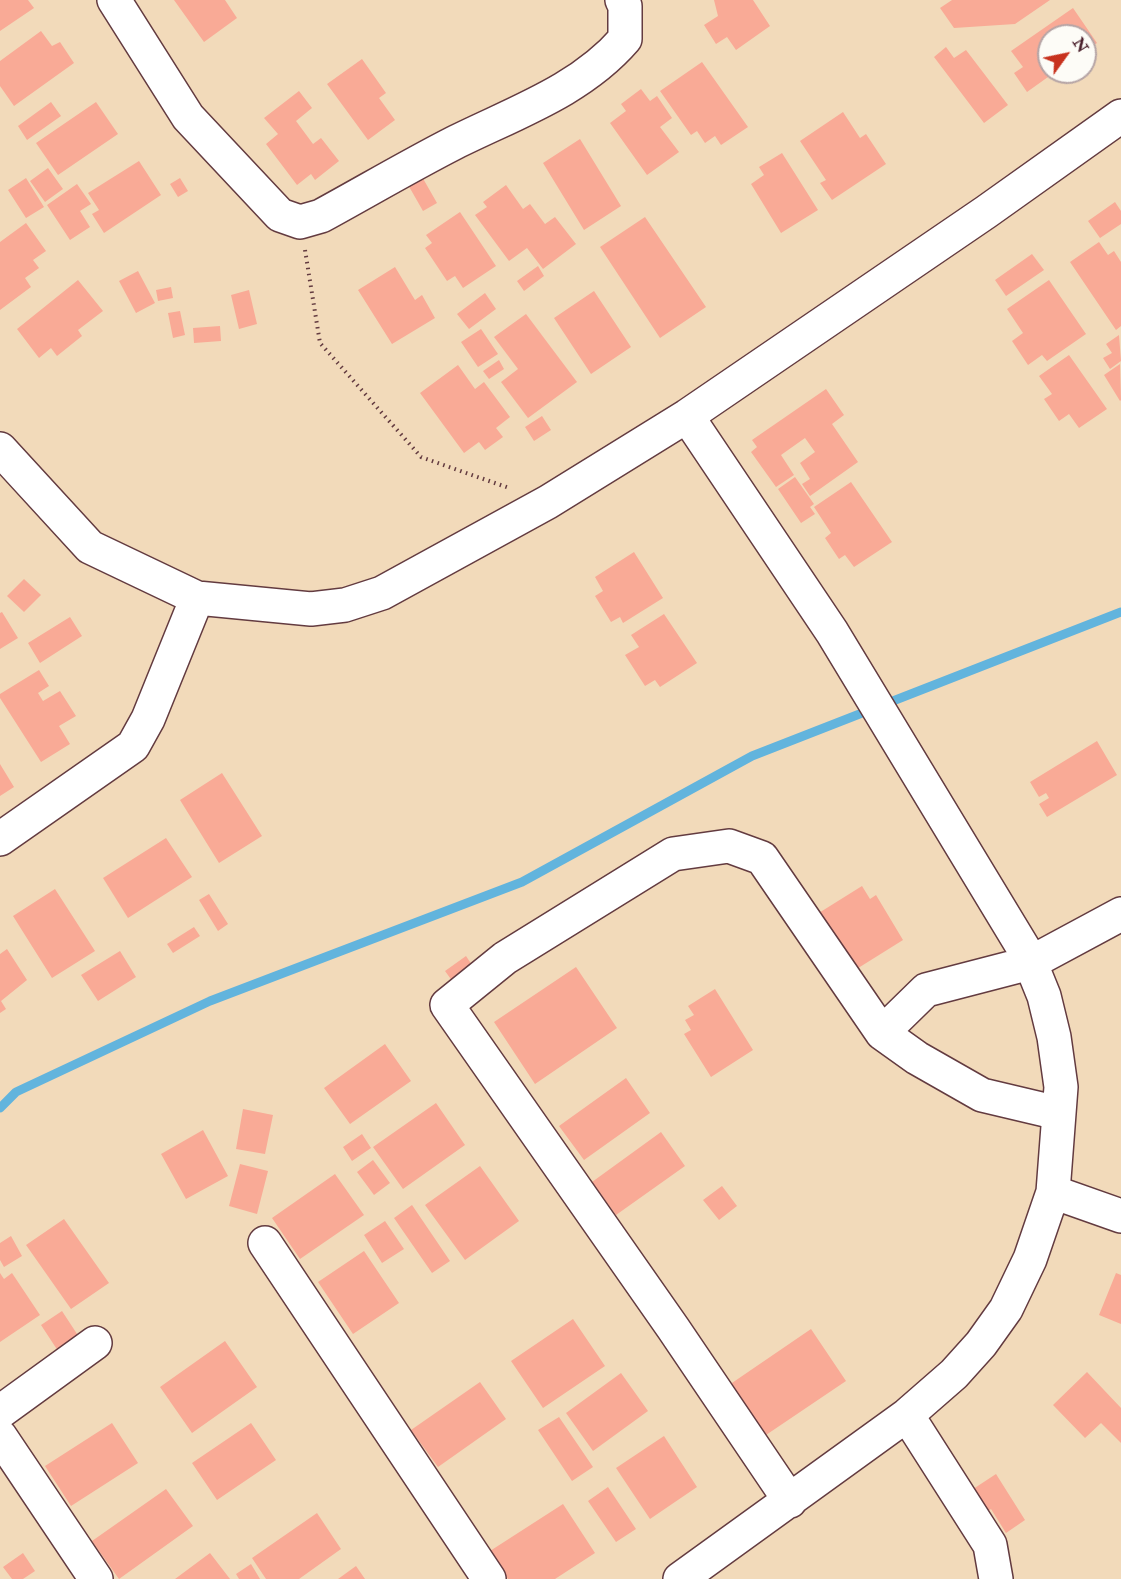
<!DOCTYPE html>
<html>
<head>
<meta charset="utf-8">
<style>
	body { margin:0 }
	#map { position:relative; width:1121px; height:1579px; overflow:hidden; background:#f2daba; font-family:"IM FELL Double Pica",serif }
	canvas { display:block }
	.north { position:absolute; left:1037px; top:24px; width:60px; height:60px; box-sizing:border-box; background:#fdfcf7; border:2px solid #b5a4a5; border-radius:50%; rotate:57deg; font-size:16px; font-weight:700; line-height:24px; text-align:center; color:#4a1f2b }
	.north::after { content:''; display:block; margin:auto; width:21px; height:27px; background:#c8321e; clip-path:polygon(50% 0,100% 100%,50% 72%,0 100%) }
</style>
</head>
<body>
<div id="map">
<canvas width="1121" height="1579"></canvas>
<div class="north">N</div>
</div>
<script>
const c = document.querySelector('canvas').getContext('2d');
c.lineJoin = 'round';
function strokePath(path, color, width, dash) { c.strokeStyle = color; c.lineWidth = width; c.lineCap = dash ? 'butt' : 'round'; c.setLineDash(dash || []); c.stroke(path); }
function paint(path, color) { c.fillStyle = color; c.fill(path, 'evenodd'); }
strokePath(new Path2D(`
	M0 1108 16 1092 210 1001 522 882 752 756 1121 612`), '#62b4dd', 9);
paint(new Path2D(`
	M0 0H28L34 8 0 31Z
	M174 0H225L237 18 204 42Z
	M714 0H753L770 26 736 50 727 37 716 44 704 25 718 16Z
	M952 0H1050L1015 24 954 28 940 8Z
	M1073 8 1097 43 1085 51V36H1049V72H1055L1027 92 1014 73 1023 67 1011 51Z
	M41 31 52 46 60 42 74 63 14 106 0 86V61Z
	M946 47 954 58 966 50 1008 105 984 123 934 57Z
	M362 59 386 93 379 98 395 120 368 140 327 84Z
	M702 62 748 127 721 145 715 136 705 143 697 131 691 135 660 91Z
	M641 89 650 101 657 96 672 118 660 127 679 152 647 175 610 123 626 111 621 104Z
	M299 91 312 108 296 121 313 144 321 138 339 161 315 180 311 174 297 185 266 144 278 134 264 118Z
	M51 102 61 116 27 140 18 126Z
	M96 102 118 134 58 175 36 143Z
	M843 112 860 138 866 134 886 164 832 200 820 183 826 180 800 141Z
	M580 139 621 206 584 230 543 163Z
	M782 153 818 210 781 233 751 184 764 175 759 167Z
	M139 161 161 195 104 233 92 214 99 210 88 193Z
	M48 168 63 189 45 202 30 181Z
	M421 175 437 203 423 211 407 183Z
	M26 178 44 207 26 218 8 190Z
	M180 178 188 191 178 197 170 184Z
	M77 184 91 204 80 211 90 227 70 240 47 205Z
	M506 185 523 209 530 204 545 224 555 217 576 244 543 269 527 248 509 261 475 215 487 207 483 202Z
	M1115 202 1121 211V224L1100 238 1088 221Z
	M460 212 496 266 463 288 455 276 447 281 425 248 432 243 426 235Z
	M645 217 706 307 660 338 600 247Z
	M26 223 46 251 33 260 39 268 25 278 31 287 0 310V242Z
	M1099 242 1108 255 1114 251 1121 262V326L1116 330 1070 262Z
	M1032 254 1044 270 1006 296 995 280Z
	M538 266 544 276 524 291 517 281Z
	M395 267 415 300 422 295 435 318 392 344 358 290Z
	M138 271 155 303 136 313 119 281Z
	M78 280 103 311 78 330 82 336 57 356 51 348 39 358 17 329Z
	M1049 280 1086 334 1047 361 1042 355 1028 365 1012 341 1023 333 1007 309Z
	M171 287 173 298 158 301 156 290Z
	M249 290 257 324 239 329 231 295Z
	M594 291 631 347 591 374 554 318Z
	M485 293 496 309 469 329 457 314Z
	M180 311 185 335 173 338 168 313Z
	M526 314 577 382 528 418 501 382 518 369 494 337Z
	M220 326 221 341 194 343 193 328Z
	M481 329 498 354 478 367 461 342Z
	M1119 335 1121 361 1110 369 1103 358 1112 353 1106 344Z
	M1069 355 1107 409 1079 428 1069 414 1059 421 1044 399 1052 394 1039 376Z
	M499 360 504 369 489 379 483 371Z
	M1120 364 1121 400 1120 401 1104 375Z
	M458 365 475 389 484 382 510 417 496 428 503 437 485 450 479 442 464 453 420 393Z
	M826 389 844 415 832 424 858 462 810 496 802 484 810 479 800 463 815 452 805 438 781 455 794 475 776 487 751 452 757 447 752 440Z
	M542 416 551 430 534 441 525 427Z
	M795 477 814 504 810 507 815 514 801 523 778 489Z
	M851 482 892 542 854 567 845 555 839 559 825 538 831 533 814 507Z
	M634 552 663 598 623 623 620 617 611 622 595 596 603 591 595 577Z
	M24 579 41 595 24 612 7 596Z
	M2 612 18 638 0 649V613Z
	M664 614 697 663 660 687 655 680 645 686 625 655 639 647 631 635Z
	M70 617 82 636 40 663 28 643Z
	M39 670 49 686 38 693 43 701 60 691 76 716 59 726 70 744 41 762 0 698V694Z
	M1097 741 1117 775 1047 817 1039 804 1049 798 1046 793 1039 797 1030 782Z
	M0 764 14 787 0 796Z
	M222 773 262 836 219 863 180 800Z
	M166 838 192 877 128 918 103 878Z
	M862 886 870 899 876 895 903 940 855 970 814 916Z
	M55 889 95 951 52 978 13 916Z
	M209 894 228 924 218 931 199 900Z
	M194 927 200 936 173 953 167 944Z
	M7 949 27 980 1 1001 6 1009 0 1013V954Z
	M120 951 136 977 98 1001 81 975Z
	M466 956 474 968 453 982 445 971Z
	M576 967 617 1028 535 1084 494 1022Z
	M715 989 753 1050 711 1077 684 1034 691 1030 685 1020 694 1015 688 1006Z
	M385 1044 411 1081 350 1124 324 1088Z
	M626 1078 650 1113 584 1160 559 1126Z
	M436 1103 465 1145 403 1189 373 1147Z
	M243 1109 273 1115 265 1154 236 1149Z
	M203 1130 228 1176 186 1199 161 1154Z
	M661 1132 685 1166 616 1215 592 1182Z
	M362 1134 371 1148 352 1161 343 1147Z
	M373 1160 390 1183 374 1195 357 1172Z
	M240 1164 268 1171 257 1214 229 1206Z
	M480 1166 519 1221 465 1260 425 1205Z
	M335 1174 364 1215 300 1259 272 1218Z
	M722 1186 737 1206 719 1220 703 1200Z
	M412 1205 450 1261 432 1273 394 1218Z
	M64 1219 109 1283 71 1309 26 1245Z
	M385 1221 404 1249 382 1263 364 1235Z
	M11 1236 22 1256 4 1267 0 1260V1243Z
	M364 1251 399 1303 353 1334 318 1282Z
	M0 1273 4 1279 12 1273 40 1315 0 1342Z
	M1116 1273 1121 1275V1324L1099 1315Z
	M62 1311 81 1340 60 1354 41 1325Z
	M573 1319 605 1366 543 1408 511 1361Z
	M811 1329 846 1381 763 1437 729 1385Z
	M225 1341 257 1387 192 1433 160 1387Z
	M1087 1372 1121 1408V1443L1101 1423 1085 1438 1053 1405Z
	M621 1373 648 1411 593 1451 566 1413Z
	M480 1382 506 1419 438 1467 411 1430Z
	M559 1417 593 1467 572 1481 538 1430Z
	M112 1423 138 1463 71 1506 45 1466Z
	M251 1423 276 1460 217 1500 192 1463Z
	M664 1436 697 1487 650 1519 616 1468Z
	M996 1474 1025 1520 1006 1533 991 1509 979 1517 964 1495Z
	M608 1487 636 1529 616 1542 588 1501Z
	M166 1489 193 1526 119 1579 92 1541Z
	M563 1504 595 1553 555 1579H508L490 1551Z
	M317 1513 341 1549 299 1579H266L252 1558Z
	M23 1553 35 1571 23 1579H12L3 1567Z
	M210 1553 230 1579H175Z
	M251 1564 260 1579H239L236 1574Z
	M356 1566 365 1579H338Z`), '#f9aa96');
const minor = new Path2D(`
	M114 0 188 117 280 215 300 222 321 216C365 192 409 166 454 143 514 113 580 91 625 39V6L622 0
	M0 449 90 547 197 598 311 609 345 605 382 593 548 502 687 416 986 212 1121 116
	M0 839 133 746 148 719 197 598
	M882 1033 926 990 1030 963 1121 914
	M1053 1192 1121 1216
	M265 1243 489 1579
	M0 1412 95 1343
	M907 1415 990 1545 996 1579
	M0 1436 96 1579
	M790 1501 673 1328 447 1005 505 958 673 854 729 846 762 858 882 1033 917 1058 982 1095 1058 1113
	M680 1579 907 1415 954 1374 981 1344 1006 1309 1030 1259 1053 1192 1061 1087 1054 1037 1044 996 1027 954 832 632 687 416`);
strokePath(minor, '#633b40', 36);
strokePath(new Path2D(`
	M305 250 320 343 421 457 509 488`), '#633b40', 4, [1.5, 4.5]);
strokePath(minor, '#fff', 33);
</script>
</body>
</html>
